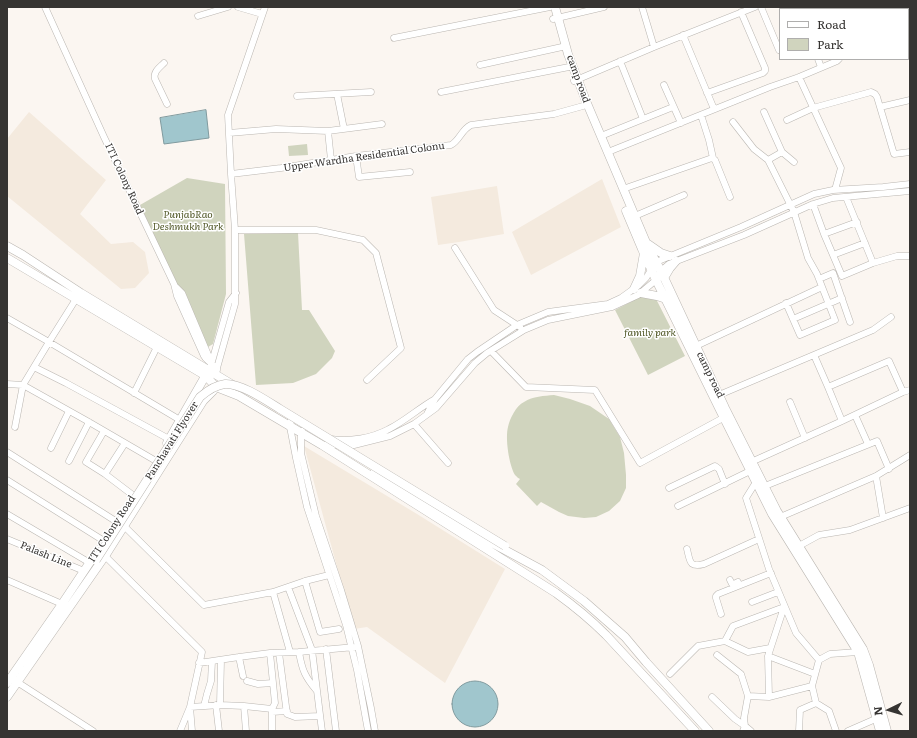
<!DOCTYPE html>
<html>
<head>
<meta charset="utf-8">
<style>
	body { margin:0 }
	#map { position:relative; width:917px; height:738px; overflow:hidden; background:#fbf6f1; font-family:Literata,serif }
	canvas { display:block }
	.frame { position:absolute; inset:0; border:8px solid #363432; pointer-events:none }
	.legend { position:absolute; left:779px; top:8px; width:130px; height:52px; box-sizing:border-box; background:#fff; border:1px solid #afaead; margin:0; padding:5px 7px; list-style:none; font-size:12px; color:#363432 }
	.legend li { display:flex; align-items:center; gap:8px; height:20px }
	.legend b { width:20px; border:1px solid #afaead }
	.north { position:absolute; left:869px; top:690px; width:40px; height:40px; -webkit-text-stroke:3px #fff; paint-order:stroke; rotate:265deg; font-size:11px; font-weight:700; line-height:16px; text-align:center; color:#363432 }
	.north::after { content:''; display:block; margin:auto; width:14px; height:18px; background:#363432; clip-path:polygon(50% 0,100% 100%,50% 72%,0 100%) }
</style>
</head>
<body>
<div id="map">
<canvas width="917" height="738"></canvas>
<div class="frame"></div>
<ul class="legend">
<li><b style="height:5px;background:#fff"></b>Road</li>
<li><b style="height:11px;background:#d0d4be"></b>Park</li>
</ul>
<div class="north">N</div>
</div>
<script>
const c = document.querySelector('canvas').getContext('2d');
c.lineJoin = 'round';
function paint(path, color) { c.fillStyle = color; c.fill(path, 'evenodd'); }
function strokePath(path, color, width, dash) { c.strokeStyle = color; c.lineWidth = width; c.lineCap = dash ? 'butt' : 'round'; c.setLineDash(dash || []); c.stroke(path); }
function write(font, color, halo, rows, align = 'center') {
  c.font = font + ' Literata,serif'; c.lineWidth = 3; c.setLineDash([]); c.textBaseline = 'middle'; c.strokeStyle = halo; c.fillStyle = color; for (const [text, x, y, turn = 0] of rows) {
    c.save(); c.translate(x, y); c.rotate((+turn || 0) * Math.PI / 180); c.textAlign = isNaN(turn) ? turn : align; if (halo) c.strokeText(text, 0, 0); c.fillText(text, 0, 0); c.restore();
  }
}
paint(new Path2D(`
	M29 112 106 180 80 214 111 244 133 242 145 252 149 273 135 288 121 289 7 196V139Z
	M602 179 621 227 531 275 512 232Z
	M497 186 504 234 459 242 438 245 431 197Z
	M304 446 417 514 505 569 445 683 367 627 354 629Z`), '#f4eade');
paint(new Path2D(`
	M307 144 308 155 289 156 288 146Z
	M187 178 225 184 226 294 213 344 208 347 204 346 140 205Z
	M298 233 302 310H309L335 351 332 358 316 374 293 383 256 385 244 234Z
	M652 291 685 356 648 375 615 310Z
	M554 395 570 399 590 406 609 419 620 437 624 453 626 475V488L620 501 609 511 596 517 584 518 568 516 559 512 541 502 537 506 516 484 520 479C518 478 517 477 515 475 509 465 505 438 508 427 510 418 516 406 524 402 533 396 544 396 554 395Z`), '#d0d4be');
const water = new Path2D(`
	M206 110 209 138 164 144 160 118Z
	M452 704a23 23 0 1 1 46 0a23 23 0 1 1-46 0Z`);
paint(water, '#a0c6cd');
strokePath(water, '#809a9e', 1);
const minor = new Path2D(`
	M45 7 104 137 174 284 177 296 204 356C206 360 213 365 217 368
	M238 7 262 14
	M642 7 654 47
	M761 7 779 50
	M798 7 799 9
	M823 7 825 9
	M894 8 895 7
	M198 16 228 7
	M553 19 604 7
	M683 35 714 109
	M394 38 550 7
	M818 59 821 67
	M620 61 643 119
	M164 63C159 68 153 72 155 79L167 104
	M480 65 562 47
	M799 77 841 168 835 190
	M574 81 654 47 755 7
	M664 85 681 123
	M441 92 569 67
	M707 93 763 73 765 71V68L741 12
	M337 94 344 129
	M297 96 371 92
	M880 107 910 100
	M764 112 782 152 794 162
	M701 115 709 140 713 158
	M787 120 813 108 871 92 875 94 877 97 894 154 910 152
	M733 122 754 149 768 160 794 212 808 258 817 274 835 320 800 335 786 303
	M328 131 331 160
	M229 133 276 129 328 131 382 124
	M601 136 673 107
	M608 152 770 87 799 77 837 61 839 59
	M356 156 359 177 410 172
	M768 160 782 152
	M231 174 281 168 356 156 451 145C460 140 461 130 471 125L554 114 583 106
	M623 189 712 158 715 160 730 197
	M846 197 873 263
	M813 204 824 234 842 276 873 263 897 256H910
	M635 216 684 195
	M235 230H316L363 240 376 253 401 348 367 380
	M824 234 857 222
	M455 248 494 310 520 327
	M833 255 865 243
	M819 279 833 273 850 322
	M176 287 182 293 209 357V361
	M7 318 49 342 180 420
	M793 319 842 298
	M696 346 822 287
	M491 351 526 387 595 390 640 463 723 418
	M814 355 828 387 842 421
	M211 365 229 302 236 293
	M34 367 66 383 169 439
	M217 370V368L235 304V230L231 174 228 115 265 7
	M7 384 23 385 89 422 156 461
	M828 387 889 361 903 392
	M134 393 157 347
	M719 395 873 330 891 317
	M790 402 805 438
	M427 414 435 399 468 359 477 352 517 325 548 312 608 304 621 298 639 285 646 278 656 262 741 227 814 194 833 190 883 187 910 184
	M855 415 868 444
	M291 420 290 427 296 458 307 507 346 625 357 670 368 731
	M414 424 448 463
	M15 427 23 385 49 342 76 299
	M104 431 86 462 105 474 134 496
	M302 431 301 433V453L316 516 341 590 358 646 371 708 375 731
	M331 439C350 442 372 438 389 429 405 421 419 408 435 399
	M323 445H354L390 436 414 424 436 408 475 363 487 353 524 330 548 320 612 307 638 295 656 280 661 271 669 264 744 235 813 204 833 198 910 191
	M51 448 69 411
	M7 452 117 522
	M69 461 89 422
	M749 463 842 421 903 392 910 390
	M105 474 125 443
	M876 476 883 518
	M7 480 104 541
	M756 482 746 498 769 569 796 633 819 660
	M765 486 877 441 889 469
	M669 488 715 466 719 469 725 484
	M678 506 750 471
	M7 514 90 563
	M778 518 876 476 910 455
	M124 526 204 605 273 592 305 581 329 575
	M7 539 84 571
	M799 546 819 535 850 530 910 508
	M687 549C690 561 689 568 704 564L759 539
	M105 556 202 652 190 707 180 731
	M7 580 62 604
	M730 580 732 584H734L738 582
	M305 581 320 632 339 629
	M288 587 312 650 322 731
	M273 592 290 652
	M752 602 778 592
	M721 614 716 598V596L718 594 771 573
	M725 641 733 626 784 607
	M326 649 336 731
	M299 652C302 670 305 677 317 691
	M270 653 275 703 272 709V731
	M279 653 287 714 295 717 320 716
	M717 655 741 674 748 696 744 718 745 726 751 731
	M768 656 815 674
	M239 657 243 676
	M199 663 239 657 270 653 299 652 355 647
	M670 674 698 646 725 641 748 652 770 648
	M14 680 93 731
	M247 681 258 684 273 683
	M748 696 769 697 812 686
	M712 697 735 719 745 726 743 731
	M769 697 768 656 784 607
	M816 703 812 686 819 660 830 654 858 652
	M216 705 219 731
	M220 705 221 660
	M204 706 207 694 211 681 212 661
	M244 706 272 709
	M272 712 287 711
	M192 731 190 707 220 705 244 706 246 731
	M799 731 800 710 816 703 829 711 836 731
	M848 731 880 717`);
const major = new Path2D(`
	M555 7 568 54 586 101 648 247 661 271 725 408 777 511 863 649 869 665 887 731
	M626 211 642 249 656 280 720 410 772 514 858 652 880 731
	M648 244 661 253 670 256
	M7 246 23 255 81 293 233 385
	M7 258 206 376 216 387 239 396 322 445 556 593C574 606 590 619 606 635L695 731
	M664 278 670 268 676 261
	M634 289 640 276 644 253
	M641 293 657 296 666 299
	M167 443 207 373
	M375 471 490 542 542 570 584 601 625 637 646 662 709 731
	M7 683 62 604 98 550
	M7 697 105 556 203 401 213 391`);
strokePath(minor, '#bab6b1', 7);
strokePath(major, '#bab6b1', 9);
strokePath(minor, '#fff', 6);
strokePath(major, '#fff', 8);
const majorBridge = new Path2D(`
	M96 560 200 397C207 391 216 385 225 384 241 383 267 401 280 409L505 546`);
strokePath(majorBridge, '#bab6b1', 9, []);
strokePath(majorBridge, '#fff', 8);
write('10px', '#363432', '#fff', [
	["camp road",578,79,70],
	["Upper Wardha Residential Colonu",364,157,-8],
	["ITI Colony Road",124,179,65],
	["camp road",710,375,64],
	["Panchavati Flyover",172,441,-58],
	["ITI Colony Road",112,529,-57],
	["Palash Line",46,555,22]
]);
write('italic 10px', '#515827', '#fff', [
	["PunjabRao",188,215],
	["Deshmukh Park",188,227],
	["family park",650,333]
]);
</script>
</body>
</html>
